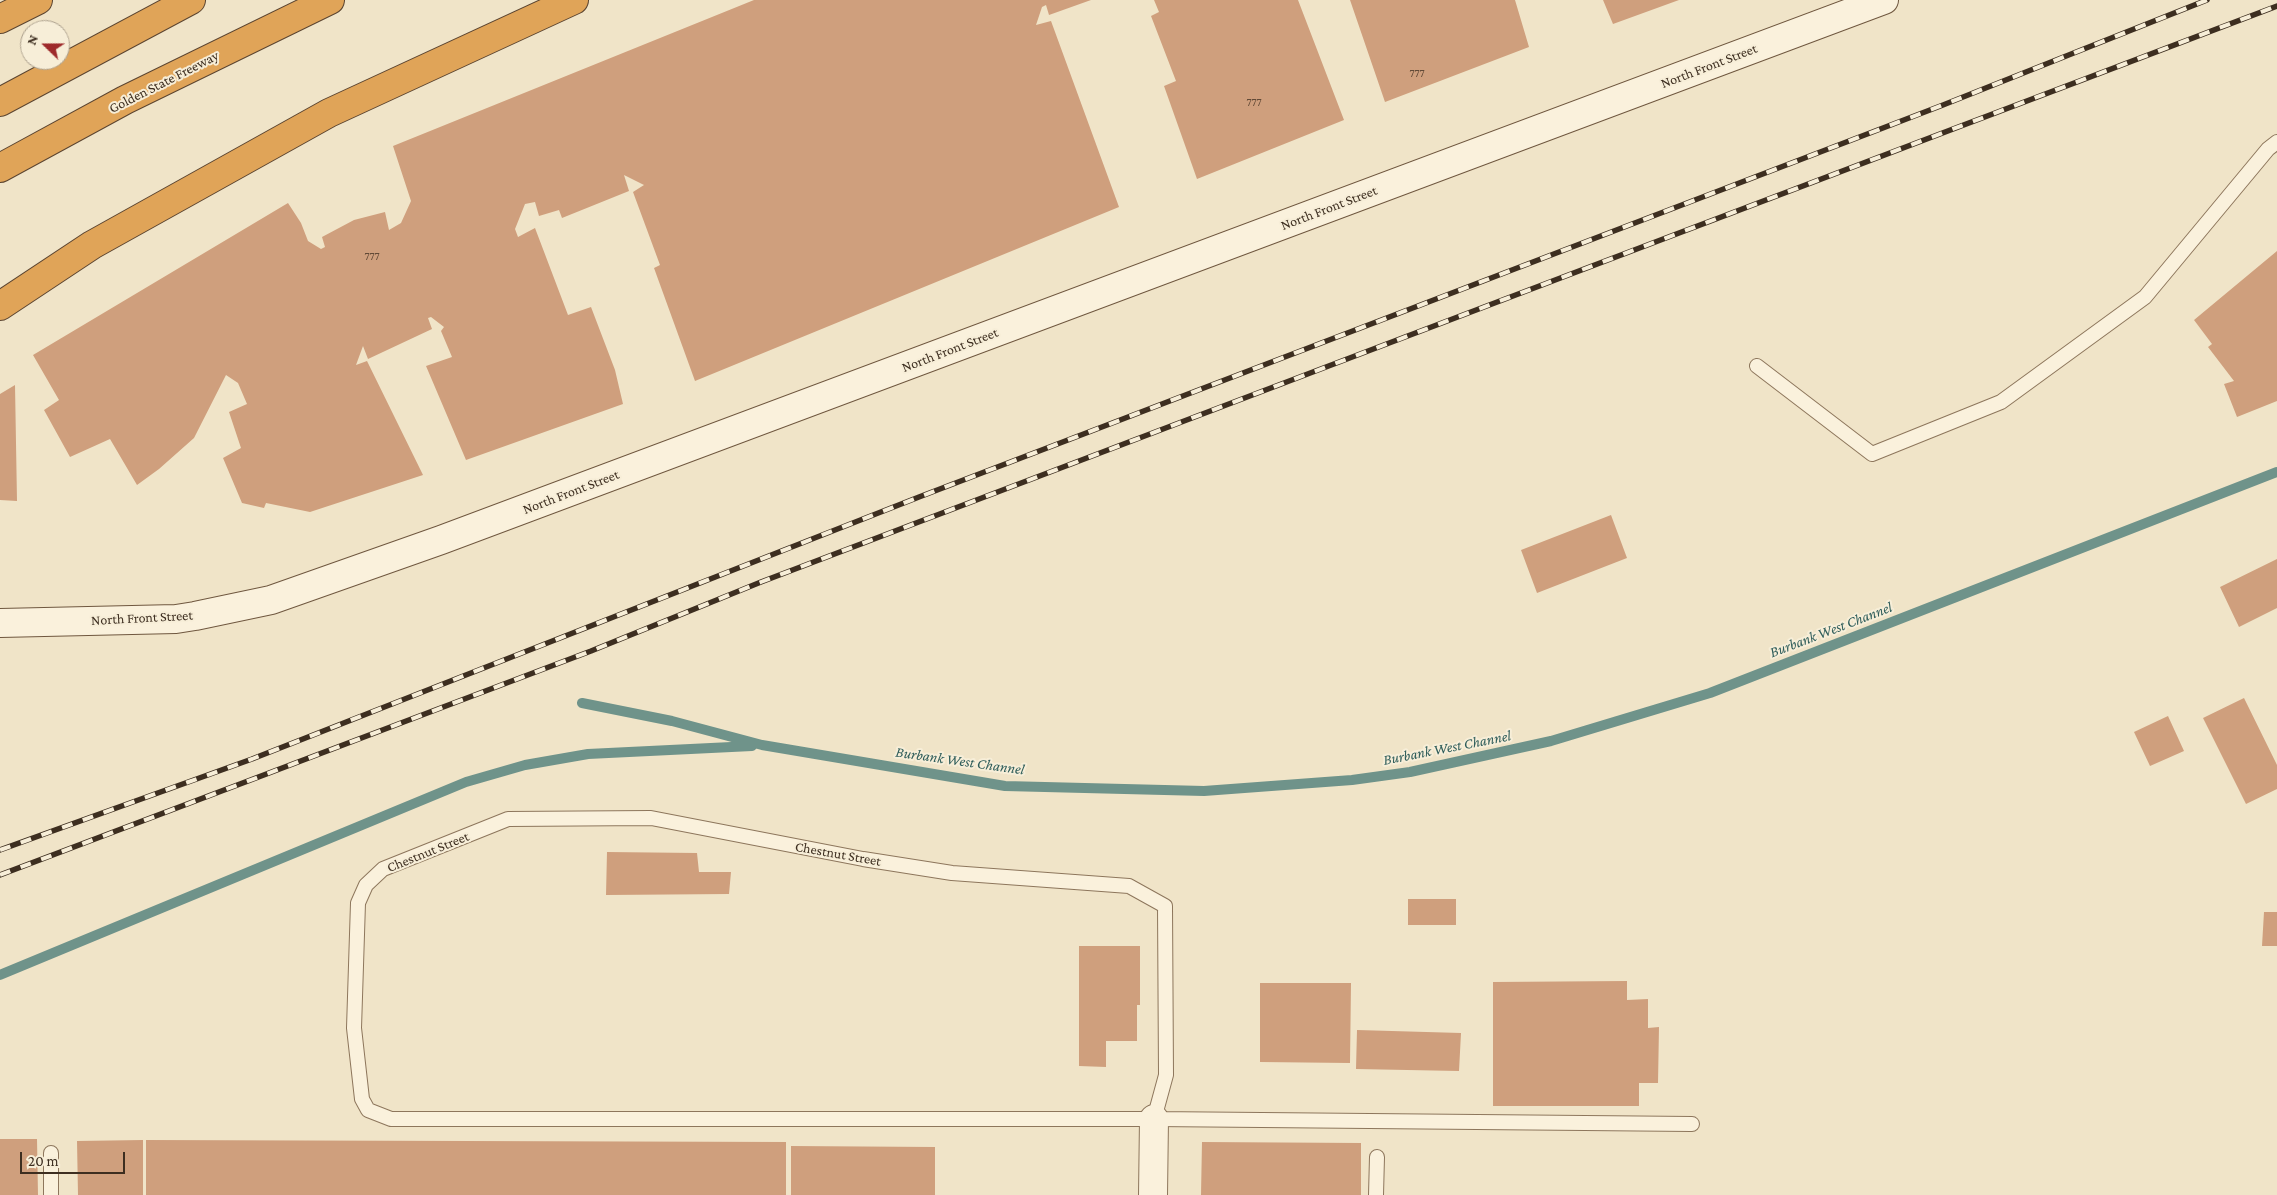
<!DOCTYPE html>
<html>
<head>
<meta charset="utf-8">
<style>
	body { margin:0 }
	#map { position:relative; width:2277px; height:1195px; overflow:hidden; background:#f0e4c8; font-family:"Crimson Pro",serif }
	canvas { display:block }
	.north { position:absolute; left:20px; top:20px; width:50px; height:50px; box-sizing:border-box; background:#f7eed8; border:1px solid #ada18e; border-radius:50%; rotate:292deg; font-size:14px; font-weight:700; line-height:20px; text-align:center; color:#3d2e20 }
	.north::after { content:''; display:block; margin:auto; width:18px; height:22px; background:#9e2a2b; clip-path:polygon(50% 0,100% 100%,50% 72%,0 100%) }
	.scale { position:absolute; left:20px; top:1152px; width:105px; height:22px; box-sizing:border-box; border:2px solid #3d2e20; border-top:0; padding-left:6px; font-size:15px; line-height:18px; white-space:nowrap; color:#3d2e20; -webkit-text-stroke:4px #f7eed8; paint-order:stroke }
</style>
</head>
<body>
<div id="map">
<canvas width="2277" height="1195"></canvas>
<div class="north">N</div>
<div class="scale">20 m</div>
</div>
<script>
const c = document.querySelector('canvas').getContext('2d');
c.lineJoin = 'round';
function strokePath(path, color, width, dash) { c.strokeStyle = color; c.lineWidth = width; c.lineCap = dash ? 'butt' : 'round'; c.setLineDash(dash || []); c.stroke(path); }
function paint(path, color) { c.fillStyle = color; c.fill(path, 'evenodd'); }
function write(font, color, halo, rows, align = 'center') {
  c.font = font + ' "Crimson Pro",serif'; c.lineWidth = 4; c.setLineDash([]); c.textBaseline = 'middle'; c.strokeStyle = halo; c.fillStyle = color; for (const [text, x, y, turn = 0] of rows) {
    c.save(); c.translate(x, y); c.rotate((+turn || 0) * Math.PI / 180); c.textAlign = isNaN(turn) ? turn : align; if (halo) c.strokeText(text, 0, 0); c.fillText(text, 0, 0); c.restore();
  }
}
strokePath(new Path2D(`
	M582 703 672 721 762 745 1005 786 1204 791 1352 780 1410 772 1551 741 1710 693 2277 472
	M0 975 466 782 525 765 588 754 752 746`), '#6f938a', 10);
paint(new Path2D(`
	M754 0H1091L1049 15 1046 5 1042 7 1036 25 1051 21 1119 207 695 381 654 268 660 265 633 192 644 185 624 175 629 191 562 218 559 210 539 216 535 202 525 204 515 229 518 237 535 228 568 315 591 307 615 370 623 404 466 460 426 366 452 357 441 331 444 327 431 317 428 318 432 329 368 359 363 346 356 365 367 361 423 475 310 512 266 503 264 508 242 503 223 458 241 448 229 412 247 404 238 383 226 375 194 438 159 469 137 485 110 439 70 457 44 410 59 400 33 355 288 203 301 223 308 241 321 249 325 247 322 237 354 220 385 212 389 230 401 223 411 201 393 146Z
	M1154 0H1298L1344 120 1197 179 1164 86 1176 81 1151 16 1159 12Z
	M1350 0H1515L1529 47 1385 102Z
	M1603 0H1679L1613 24Z
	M2277 251V401L2237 417 2224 384 2234 381 2208 347 2212 344 2194 320Z
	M15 385 17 501 0 500V394Z
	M1611 515 1627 558 1537 593 1521 550Z
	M2277 559V608L2239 627 2220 587Z
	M2244 698 2277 765V789L2246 804 2203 718Z
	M2168 716 2184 751 2150 766 2134 732Z
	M607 852 697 853 699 872H731L729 894 606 895Z
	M1408 899H1456V925H1408Z
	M2264 912H2277V946H2262Z
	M1079 946H1140V1005H1137V1041H1106V1067L1079 1066Z
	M1627 981V1000L1648 999V1028L1659 1027 1658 1083H1639V1106H1493V982Z
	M1260 983H1351L1350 1063 1260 1062Z
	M1357 1030 1461 1033 1459 1071 1356 1069Z
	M0 1139H37L38 1195H0Z
	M143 1140V1195H78L77 1141Z
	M146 1140 786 1142V1195H146Z
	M1202 1142 1361 1143V1195H1201Z
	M791 1146 935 1147V1195H791Z`), '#cf9f7d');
const lane = new Path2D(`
	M1757 366 1872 454 2001 402 2145 297 2268 149 2277 142
	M1154 1119 1166 1075 1165 906 1129 886 952 873 863 859 651 818 508 819 383 869 366 885 358 903 354 1028 362 1099 368 1110 391 1119H1154L1692 1124
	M51 1195V1153
	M1376 1195 1377 1157`);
const street = new Path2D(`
	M1153 1195 1154 1119`);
const secondary = new Path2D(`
	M0 623 176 619 195 616 271 600 441 540 1884 0`);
const highway = new Path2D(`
	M0 19 38 0
	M0 102 191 0
	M0 168 125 100 330 0
	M0 306 92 245 329 113 574 0`);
strokePath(lane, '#8d765c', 16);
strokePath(street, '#8d765c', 30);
strokePath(secondary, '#6f573f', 30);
strokePath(highway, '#5b4430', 30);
strokePath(lane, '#faf1dc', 14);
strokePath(street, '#faf1dc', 28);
strokePath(secondary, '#faf1dc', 28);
strokePath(highway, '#e0a458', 28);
const rail = new Path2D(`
	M0 850 252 759 919 497 1943 105 2207 0
	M0 875 591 651 761 582 1347 359 2277 6`);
strokePath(rail, '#3d2e20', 5.5);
strokePath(rail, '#f7eed8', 4, [11]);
write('11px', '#624a37', null, [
	["777",1417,74],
	["777",1254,103],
	["777",372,257]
]);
write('14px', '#3d2e20', '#f7eed8', [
	["North Front Street",1709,66,-21],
	["Golden State Freeway",164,82,-27],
	["North Front Street",1329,208,-21],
	["North Front Street",950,350,-21],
	["North Front Street",571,492,-21],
	["North Front Street",142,618,-3],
	["Chestnut Street",428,852,-22],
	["Chestnut Street",838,854,10]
]);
write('italic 15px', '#2f5d5a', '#f7eed8', [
	["Burbank West Channel",1831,630,-21],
	["Burbank West Channel",1447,748,-11],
	["Burbank West Channel",960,761,8]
]);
</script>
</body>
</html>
